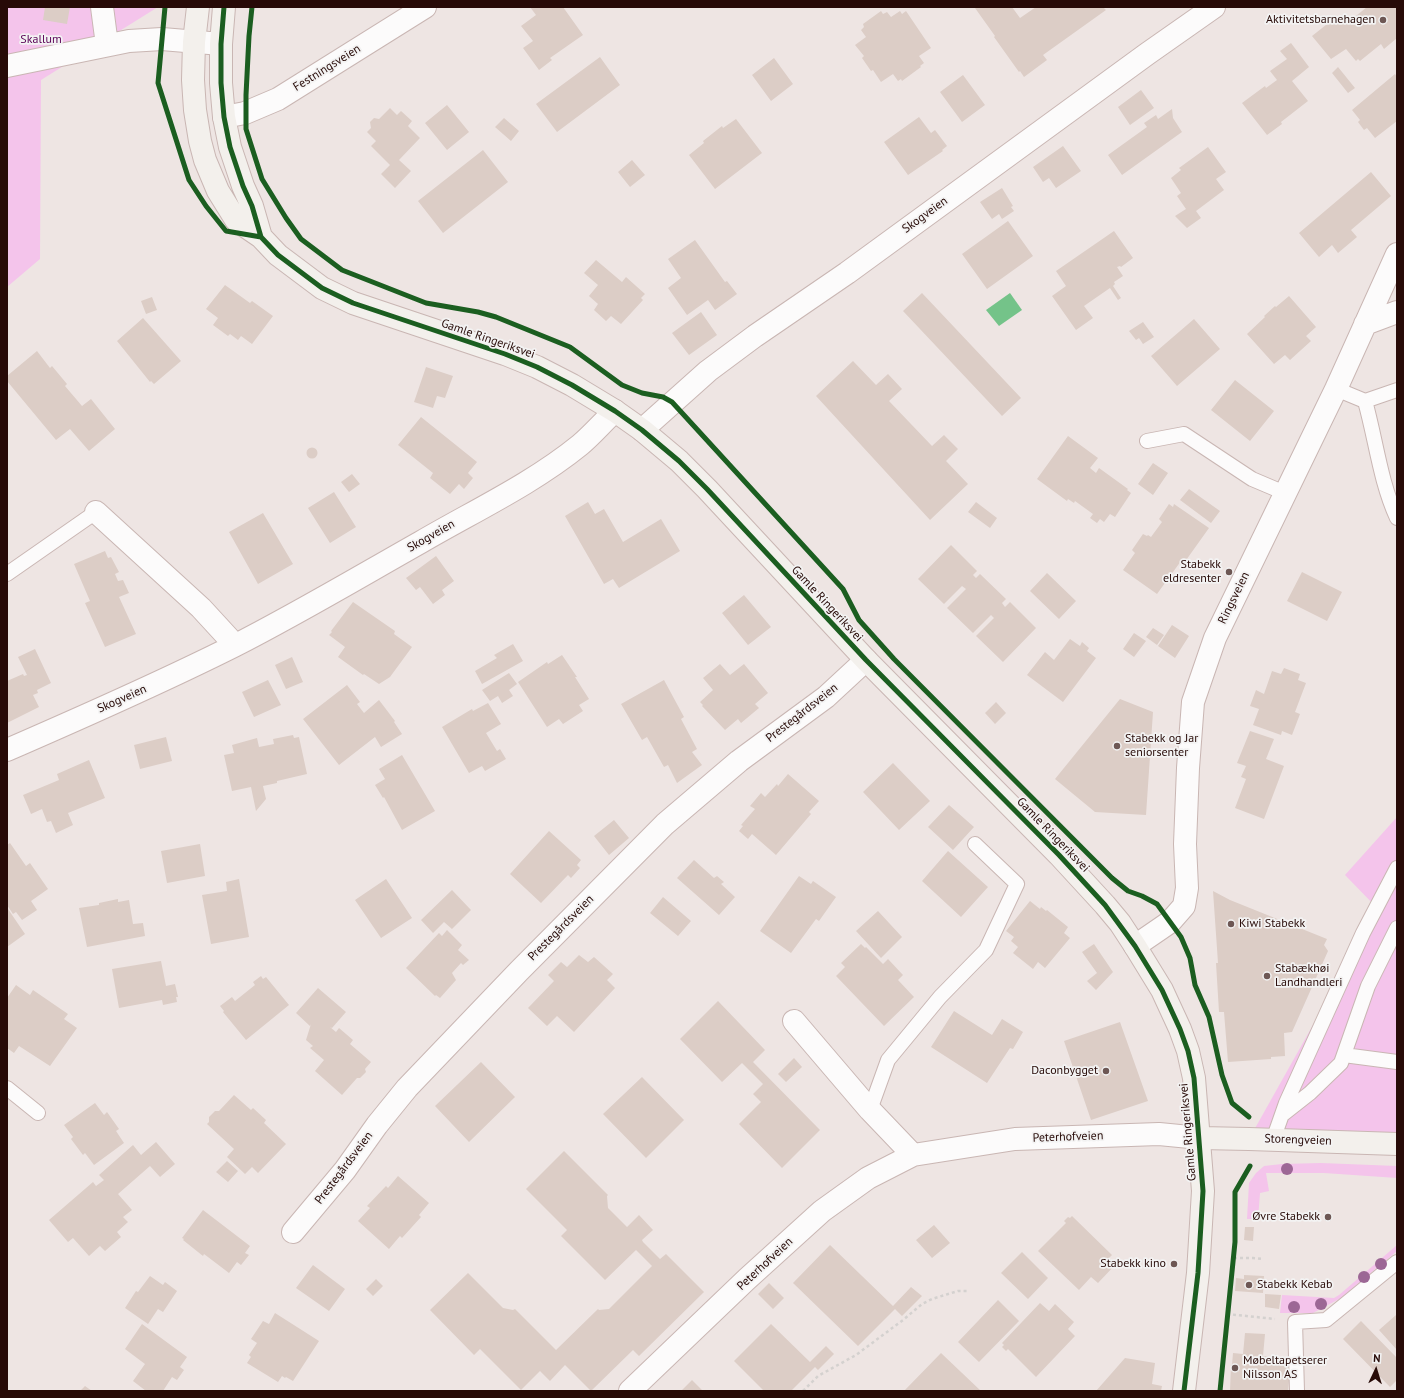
<!DOCTYPE html>
<html>
<head>
<meta charset="utf-8">
<style>
	body { margin:0 }
	#map { position:relative; width:1404px; height:1398px; overflow:hidden; background:#eee5e3; font-family:"PT Sans",sans-serif }
	canvas { display:block }
	.frame { position:absolute; inset:0; border:8px solid #270a07; pointer-events:none }
	.north { position:absolute; left:1356px; top:1350px; width:40px; height:40px; -webkit-text-stroke:3px #f3f3f3; paint-order:stroke; rotate:4deg; font-size:11px; font-weight:700; line-height:16px; text-align:center; color:#270a07 }
	.north::after { content:''; display:block; margin:auto; width:14px; height:18px; background:#270a07; clip-path:polygon(50% 0,100% 100%,50% 72%,0 100%) }
</style>
</head>
<body>
<div id="map">
<canvas width="1404" height="1398"></canvas>
<div class="frame"></div>
<div class="north">N</div>
</div>
<script>
const c = document.querySelector('canvas').getContext('2d');
c.lineJoin = 'round';
function paint(path, color) { c.fillStyle = color; c.fill(path, 'evenodd'); }
function strokePath(path, color, width, dash) { c.strokeStyle = color; c.lineWidth = width; c.lineCap = dash ? 'butt' : 'round'; c.setLineDash(dash || []); c.stroke(path); }
function write(font, color, halo, rows, align = 'center') {
  c.font = font + ' "PT Sans",sans-serif'; c.lineWidth = 3.5; c.setLineDash([]); c.textBaseline = 'middle'; c.strokeStyle = halo; c.fillStyle = color; for (const [text, x, y, turn = 0] of rows) {
    c.save(); c.translate(x, y); c.rotate((+turn || 0) * Math.PI / 180); c.textAlign = isNaN(turn) ? turn : align; if (halo) c.strokeText(text, 0, 0); c.fillText(text, 0, 0); c.restore();
  }
}
paint(new Path2D(`
	M7 7H158L41 80 40 259 7 287Z
	M1397 817V1144L1249 1139 1378 909 1345 875Z
	M1321 1163 1397 1166V1178L1324 1173H1266L1269 1191 1260 1193 1258 1219H1247L1249 1183 1256 1173 1264 1166 1282 1164Z
	M1397 1245V1251L1341 1298 1313 1313H1280L1282 1295 1334 1298 1339 1295Z`), '#f4c4eb');
paint(new Path2D(`
	M1010 293 1022 310 999 326 986 310Z`), '#74c389');
paint(new Path2D(`
	M45 7H70L67 24 43 20Z
	M530 7H563L583 35 550 58 552 60 539 70 523 48 533 41 521 26 536 15Z
	M976 7H1012L1020 18 1036 7H1103L1106 10 1043 55 1047 60 1024 77 1020 71 1019 72 994 37 995 36 975 8Z
	M1367 7H1397V38L1384 49 1381 44 1360 61 1358 59 1356 61 1346 49 1331 59 1312 36 1336 17 1340 22 1348 16 1351 20Z
	M881 11 883 14 887 12 891 17 900 11 902 14 906 11 931 48 919 56 924 63 920 66 921 67 902 81 901 79 898 81 893 74 881 82 873 70 871 71 862 58 864 56 855 45 866 37 861 30 864 27 863 24Z
	M1291 43 1309 67 1292 81 1308 101 1281 122 1282 124 1267 135 1242 103 1265 86 1266 88 1277 80 1270 71 1287 59 1280 51Z
	M600 57 620 85 557 132 536 104Z
	M774 58 793 84 771 101 752 75Z
	M1338 67 1355 88 1348 93 1332 73Z
	M1395 74 1397 77V121L1375 138 1367 128 1364 130 1358 122 1360 120 1352 110Z
	M963 75 985 105 962 122 940 92Z
	M1141 90 1154 108 1130 125 1118 107Z
	M447 105 469 132 447 150 425 123Z
	M390 108 397 115 401 111 412 121 408 126 420 138 399 160 411 171 395 188 381 174 390 165 371 146 376 141 367 132 371 128 370 122 374 118 379 119Z
	M1172 109 1173 118 1182 132 1122 175 1108 155 1147 127 1144 123 1156 115 1158 119Z
	M919 117 931 133 935 130 947 146 942 150 943 151 908 175 884 142Z
	M504 118 519 131 511 141 495 127Z
	M736 119 762 153 715 189 689 155 704 143 703 141 722 126 723 128Z
	M1063 146 1081 171 1056 188 1049 178 1043 182 1033 167Z
	M1208 147 1226 172 1216 179 1224 190 1196 211 1201 218 1187 228 1175 216 1186 209 1177 196 1181 193 1171 178 1181 170 1179 168Z
	M483 150 508 182 443 233 418 201Z
	M632 160 645 175 630 187 618 172Z
	M1371 172 1391 196 1351 230 1357 237 1338 253 1332 245 1319 257 1299 233Z
	M1002 188 1013 206 1011 207 1014 211 1002 219 999 214 992 219 980 202Z
	M1008 221 1033 256 987 289 962 254Z
	M1114 231 1133 258 1121 267 1120 266 1117 267 1123 276 1114 282 1115 284 1113 286 1121 298 1118 300 1110 288 1084 306 1093 318 1076 330 1052 296 1066 286 1056 271Z
	M695 240 725 282 727 281 737 294 715 310 708 300 687 315 668 288 681 278 668 259Z
	M596 260 622 282 626 277 645 294 641 298 643 300 621 324 611 316 606 321 594 310 598 304 589 296 598 285 584 273Z
	M225 285 250 303 252 301 273 316 252 344 241 336 238 340 230 334 228 336 213 325 218 318 206 309Z
	M922 293 1021 398 1002 416 903 311Z
	M1289 296 1316 327 1306 336 1311 341 1290 360 1285 355 1274 364 1247 334 1265 317 1264 316 1275 306 1276 307Z
	M152 297 157 310 146 314 141 301Z
	M701 312 717 335 689 355 672 333Z
	M143 318 181 361 154 384 151 381 150 382 117 341Z
	M1194 319 1220 349 1177 386 1151 356Z
	M1143 322 1154 337 1143 344 1139 338 1136 340 1129 331Z
	M37 351 50 368 52 366 67 384 65 386 82 406 91 399 115 429 89 451 70 429 56 440 7 381V376Z
	M853 361 876 385 888 374 902 389 889 401 932 446 944 435 958 449 946 461 968 484 930 520 816 396Z
	M426 367 453 376 445 398 437 396 433 408 414 402Z
	M1235 380 1274 411 1250 441 1211 410Z
	M421 417 477 462 468 473 473 478 464 489 459 484 450 494 430 478 433 473 398 445Z
	M1068 436 1098 458 1090 468 1096 473 1099 468 1128 489 1127 490 1131 493 1115 517 1110 514 1104 522 1100 519 1097 523 1090 518 1093 514 1075 501 1074 503 1068 499 1067 501 1037 479Z
	M306.5 453a5.5 5.5 0 1 1 11 0a5.5 5.5 0 1 1-11 0Z
	M1153 463 1168 473 1153 495 1138 484Z
	M352 474 360 484 349 492 341 482Z
	M1189 489 1220 511 1211 523 1180 500Z
	M334 492 356 527 330 543 308 508Z
	M588 502 595 514 604 509 623 542 661 519 680 551 619 588 613 579 604 584 565 516Z
	M976 502 997 518 990 528 968 512Z
	M1169 504 1173 507 1174 504 1209 528 1184 563 1181 561 1157 594 1123 570 1135 553 1132 550 1143 534 1147 536 1148 535 1151 537 1162 522 1159 519Z
	M263 513 293 564 258 584 229 532Z
	M951 545 977 571 973 575 976 578 980 574 1006 599 1002 603 1005 607 1010 602 1036 628 1003 662 976 636 994 618 991 615 973 633 947 608 966 589 962 586 944 604 918 579Z
	M105 551 108 558 111 557 119 572 115 574 118 581 123 580 129 593 119 597 136 634 105 647 85 603 90 601 74 564Z
	M436 556 454 581 442 590 445 595 433 604 420 587 416 590 406 578Z
	M1302 572 1342 592 1327 621 1287 601Z
	M1047 573 1076 601 1059 619 1030 591Z
	M744 595 771 627 748 645 722 613Z
	M353 602 395 631 394 634 412 647 390 677 379 684 364 674 363 675 338 657 345 647 329 635 332 632 331 631Z
	M1172 625 1189 636 1175 658 1158 646Z
	M1153 628 1164 635 1157 645 1146 637Z
	M1134 633 1146 641 1134 657 1123 649Z
	M1070 639 1080 646 1082 642 1089 648 1087 651 1096 658 1063 702 1027 675 1045 652 1054 660Z
	M513 644 523 661 482 684 475 671 497 658 494 655Z
	M35 649 51 683 37 690 38 693 33 695 39 707 7 723V681L23 674 24 676 27 675 18 657Z
	M562 655 577 677H575L589 699 579 705 583 711 563 724 559 719 547 727 518 682 547 662 548 664Z
	M292 657 303 682 286 689 275 665Z
	M720 664 730 675 744 664 768 693 755 704 759 708 741 723 738 719 725 730 702 706 703 705 700 702 713 690 703 678Z
	M1284 668 1300 674 1298 680 1306 683 1295 712 1300 714 1292 735 1282 731 1281 735 1253 725 1259 709 1250 706 1256 690 1264 694 1272 671 1281 674Z
	M509 673 517 684 509 690 513 696 502 703 498 696 490 701 482 690Z
	M268 680 281 705 254 717 242 692Z
	M664 680 684 717 681 719 697 749 692 752 702 765 677 783 668 765 664 767 647 737 642 740 621 704Z
	M347 685 360 702 357 704 364 713 379 700 395 721 394 722 402 734 381 747 375 737 339 765 303 719Z
	M1120 699 1153 712 1146 815 1095 812 1055 779Z
	M996 702 1006 713 995 724 985 713Z
	M488 703 501 724 486 733 497 751 500 749 506 759 485 771 482 766 469 773 442 727 472 709 473 711Z
	M1250 731 1274 739 1266 759 1284 766 1264 819 1235 808 1246 779 1241 777 1246 766 1237 763Z
	M293 735 294 738 299 737 307 774 277 781V783L263 786 266 799 256 811 251 787 232 791 224 755 234 753 232 745 257 738 259 747 274 744 273 739Z
	M166 737 172 761 140 769 134 745Z
	M402 755 435 811 402 830 384 797 383 798 375 785 385 779 379 769Z
	M89 760 105 798 68 813 73 825 56 833 51 821 47 822 42 809 31 814 23 795 59 780 57 774Z
	M893 763 930 801 899 830 863 792Z
	M788 774 819 801 809 812 811 814 776 855 752 834 748 839 739 831 743 826 741 825 755 809 750 806 761 793 765 797 777 784 778 786Z
	M949 805 974 827 953 850 928 827Z
	M614 820 629 838 609 855 594 836Z
	M549 831 581 860 577 865 580 868 571 878 568 875 541 903 510 874Z
	M10 843 26 866 30 863 48 889 31 901 37 910 22 920 16 912 13 914 7 905V845Z
	M200 844 205 876 167 883 161 851Z
	M948 851 988 887 961 917 922 881Z
	M694 860 714 878 717 876 724 882 721 884 735 897 719 915 677 878Z
	M799 876 811 884 813 881 836 897 819 921 816 919 791 953 760 931Z
	M239 879 249 937 211 944 202 895 227 891 226 882Z
	M386 879 412 918 381 938 355 900Z
	M452 890 471 910 452 929 444 922 433 933 421 920Z
	M1213 891 1230 900 1327 939 1324 945 1328 951 1292 1032 1284 1033 1285 1056 1271 1057V1059L1228 1062 1224 1012H1219L1216 963H1218Z
	M663 897 691 921 678 936 650 913Z
	M118 899V902L129 900 133 924 143 923 145 936 87 947 79 908 99 905V903Z
	M1030 901 1040 909 1041 907 1046 911 1047 910 1068 927 1064 933 1070 938 1045 968 1038 962 1033 969 1013 953 1018 947 1011 941 1014 937 1006 931Z
	M8 909 25 934 7 947V910Z
	M878 911 902 937 881 958 856 931Z
	M447 930 462 945 458 950 469 960 463 965 461 963 452 973 456 980 440 998 436 995 435 996 406 968 439 933 442 936Z
	M861 944 865 948 866 947 883 964 888 959 903 975 898 980 914 997 884 1026 836 976 845 967 841 963Z
	M1094 944 1113 972 1096 990 1087 981 1097 973 1082 952Z
	M579 955 588 962 594 957 613 974 607 980 615 988 574 1032 557 1016 547 1026 528 1008 554 981 548 975 561 962 567 967Z
	M161 961 166 986 175 984 178 997H176L177 1002 163 1005 162 1000 119 1008 112 969Z
	M261 976 263 979 266 977 289 1005 246 1040 223 1012 224 1011 220 1006 232 997 235 1001 255 985 253 982Z
	M16 985 30 995 33 990 68 1014 64 1019 77 1028 50 1066 19 1046 14 1053 7 1048V998Z
	M318 988 346 1012 332 1028 330 1027 336 1032 339 1028 353 1040 350 1044 371 1062 365 1069 366 1072 360 1078H357L342 1095 315 1071 324 1060 310 1048 313 1046 306 1040 311 1024 310 1026 296 1013Z
	M718 1001 765 1050 753 1062 820 1130 782 1168 739 1124 761 1102 753 1094 763 1084 742 1063 722 1082 680 1039Z
	M954 1011 992 1035 1002 1019 1023 1032 1013 1049 1010 1048 987 1083 931 1047Z
	M1120 1022 1148 1101 1091 1120 1064 1041Z
	M794 1058 802 1067 786 1082 778 1074Z
	M481 1062 515 1097 469 1142 435 1106Z
	M642 1077 684 1120 646 1158 603 1114Z
	M234 1095 251 1110 253 1108 266 1120 264 1123 286 1144 258 1173 252 1167 245 1174 227 1157 234 1149 207 1124 209 1122V1117L215 1111H219Z
	M95 1103 104 1115 107 1112 119 1129 116 1131 124 1143 94 1165 85 1153 83 1155 71 1139 73 1137 64 1125Z
	M156 1142 175 1164 160 1177 150 1166 118 1194 132 1210 123 1217 128 1222 117 1232 121 1237 105 1251 100 1246 89 1256 73 1238 68 1242 49 1220 93 1182 96 1186 104 1180 99 1175 133 1145 141 1155Z
	M564 1151 608 1195 607 1196 608 1208 627 1227 639 1215 653 1230 642 1240 643 1242 660 1259 666 1254 704 1292 639 1356 633 1350 591 1391 565 1365 550 1381 540 1371 521 1390 480 1349 474 1355 430 1310 468 1273 503 1308 513 1310 515 1309 556 1350 598 1309 599 1310 609 1309 652 1266 636 1250 605 1280 561 1236 567 1230 526 1189Z
	M227 1161 238 1171 228 1182 216 1172Z
	M398 1176 429 1203 419 1215 421 1217 402 1238 400 1236 389 1249 358 1221 370 1208 367 1206 386 1186 388 1188Z
	M203 1210 250 1246 245 1253 249 1255 241 1265 237 1262 229 1273 204 1254 203 1256 183 1240 184 1239 182 1238Z
	M1072 1216 1112 1255 1109 1258 1116 1264 1098 1283 1091 1277 1079 1290 1038 1251 1066 1223 1064 1221 1068 1217 1070 1218Z
	M934 1225 950 1243 932 1258 916 1240Z
	M1245 1227H1254L1253 1241 1244 1240Z
	M830 1245 893 1306 911 1287 922 1296 902 1316 895 1309 858 1346 793 1283Z
	M1022 1252 1048 1278 1028 1299 1001 1273Z
	M313 1265 345 1289 329 1311 296 1288Z
	M1244 1275 1264 1276 1263 1293 1235 1291 1236 1278 1244 1279Z
	M150 1276 163 1285 165 1282 177 1291 163 1312 158 1309 148 1324 125 1308 136 1291 138 1292Z
	M376 1279 383 1286 373 1296 366 1289Z
	M769 1283 784 1298 773 1309 758 1294Z
	M1265 1294 1281 1295 1279 1309 1265 1307Z
	M998 1300 1019 1321 979 1362 958 1342Z
	M1040 1303 1049 1311 1055 1304 1074 1322 1068 1329 1075 1336 1036 1377 1008 1349 1006 1351 1002 1347 1004 1345 1002 1343Z
	M275 1313 319 1341 293 1381 286 1377 285 1378 282 1376 278 1382 247 1363 251 1357 249 1355 257 1343 251 1339 263 1321 269 1324Z
	M1396 1315 1397 1316V1350L1379 1330Z
	M1361 1321 1397 1358V1380L1390 1387 1343 1339Z
	M142 1324 187 1357 180 1367 184 1370 177 1380 172 1377 163 1391H146L133 1381 145 1364 125 1349Z
	M771 1324 810 1362 826 1346 834 1354 818 1370 815 1367 791 1391H764L734 1361Z
	M1245 1333 1265 1334 1263 1356 1273 1357V1361L1288 1363V1370L1290 1371 1288 1391H1230L1231 1365H1232L1233 1353 1243 1354Z
	M941 1353 981 1391H904Z
	M1125 1358 1155 1363 1152 1384 1162 1386 1161 1391H1096Z
	M692 1380 703 1391H681Z
	M85 1386 92 1391H80Z`), '#dccdc6');
const lane = new Path2D(`
	M1336 389 1365 401C1376 440 1380 481 1397 518
	M1365 401 1397 390
	M1147 441 1184 434 1252 479 1285 493
	M7 574 96 512
	M1344 1055 1397 1062
	M7 1088 38 1113
	M870 1110 888 1060 940 997 986 950 1017 884 975 844
	M1282 1115 1310 1093 1341 1063 1368 986 1397 928
	M1273 1140 1286 1103 1363 933 1397 868
	M1297 1391 1295 1322 1326 1320 1397 1262`);
const street = new Path2D(`
	M102 7 107 45
	M7 66 129 41 162 39 221 44
	M224 117 245 113 278 99 425 7
	M1365 324 1397 312
	M642 430 708 371 755 336 847 273 1147 54 1214 7
	M96 512 201 608 235 645
	M7 750C83 717 160 683 234 646 297 614 359 577 421 542 474 511 532 484 580 445 592 435 603 422 615 411
	M1135 946 1170 922 1184 906 1187 888 1185 844 1188 768 1193 702 1215 638 1336 389 1397 254
	M794 1021 870 1110 913 1155
	M293 1232 345 1170 377 1125 407 1088 519 971 665 824 739 761 826 697 866 660
	M630 1391 747 1279 822 1211 868 1178 913 1155 1015 1139 1159 1134 1200 1138`);
const secondary = new Path2D(`
	M198 7 194 42 193 80 195 110 200 141 205 160 218 191 236 220 261 237 278 255 322 288 353 303 505 354 537 367 572 385 615 411 642 430 679 461 707 489 866 660 1059 855 1105 905 1120 923 1135 946 1162 990 1180 1029 1188 1051 1194 1078 1203 1191 1198 1273 1184 1391
	M224 7 221 44V83L224 117 230 147 243 186 252 206 261 237
	M1200 1138 1249 1139 1397 1144`);
strokePath(lane, '#c9b6b3', 16);
strokePath(street, '#c9b6b3', 24);
strokePath(secondary, '#c9b6b3', 24);
strokePath(new Path2D(`
	M1234 1258H1253L1263 1259
	M1227 1314 1275 1319
	M803 1391 818 1376 856 1355 903 1320 922 1304 932 1299 958 1291H968`), '#d4d1cf', 2.5, [3, 3]);
strokePath(lane, '#fcfbfb', 14);
strokePath(street, '#fcfbfb', 22);
strokePath(secondary, '#f3f0ec', 22);
strokePath(new Path2D(`
	M165 7 158 83 189 180 206 206 226 231 261 237
	M224 7 221 44V83L224 117 230 147 243 186 252 206 261 237 278 255 322 288 353 303 505 354 537 367 572 385 615 411 642 430 679 461 707 489 866 660 1059 855 1105 905 1135 946 1162 990 1180 1029 1188 1051 1194 1078 1203 1191 1198 1273 1184 1391
	M252 7 249 36 246 95V129L262 179 286 218 301 239 342 270 426 303 478 312 496 317 570 347 622 385 642 393 663 397 672 402 843 589 859 620 894 659 1112 878 1128 891 1142 896 1157 904 1181 937 1190 958 1195 985 1209 1017 1222 1075 1232 1103 1249 1117
	M1220 1391 1235 1242V1192L1250 1166`), '#1b5e20', 5);
c.fillStyle = '#9c6795';
for (const [x, y] of [
	[1287,1169],
	[1381,1264],
	[1364,1277],
	[1321,1304],
	[1294,1307]
]) { c.beginPath(); c.arc(x, y, 6, 0, 2 * Math.PI); c.fill(); }
for (const [x, y, r, color] of [
	[1383,20,4,"#6d5754"],
	[1229,572,4,"#6d5754"],
	[1117,746,4,"#6d5754"],
	[1231,924,4,"#6d5754"],
	[1267,976,4,"#6d5754"],
	[1106,1071,4,"#6d5754"],
	[1328,1217,4,"#6d5754"],
	[1174,1264,4,"#6d5754"],
	[1249,1285,4,"#6d5754"],
	[1235,1368,4,"#6d5754"]
]) { const dot = new Path2D(); dot.arc(x, y, r, 0, 2 * Math.PI); c.fillStyle = color; c.fill(dot); strokePath(dot, '#f3f3f3', 1.5); }
write('12px', '#270a07', '#f3f3f3', [
	["Aktivitetsbarnehagen",1375,20],
	["Stabekk",1221,565],
	["eldresenter",1221,579],
	["Stabekk og Jar",1125,739,"left"],
	["seniorsenter",1125,753,"left"],
	["Kiwi Stabekk",1239,924,"left"],
	["Stabækhøi",1275,969,"left"],
	["Landhandleri",1275,983,"left"],
	["Daconbygget",1098,1071],
	["Øvre Stabekk",1320,1217],
	["Stabekk kino",1166,1264],
	["Stabekk Kebab",1257,1285,"left"],
	["Møbeltapetserer",1243,1361,"left"],
	["Nilsson AS",1243,1375,"left"]
], 'right');
write('12px', '#590056', '#f3f3f3', [
	["Skallum",41,40]
]);
write('12px', '#270a07', '#f3f3f3', [
	["Festningsveien",327,68,-32],
	["Skogveien",925,215,-36],
	["Gamle Ringeriksvei",488,339,19],
	["Skogveien",431,536,-30],
	["Ringsveien",1234,598,-64],
	["Gamle Ringeriksvei",827,604,47],
	["Skogveien",122,699,-24],
	["Prestegårdsveien",802,713,-38],
	["Gamle Ringeriksvei",1053,835,46],
	["Prestegårdsveien",561,928,-45],
	["Gamle Ringeriksvei",1188,1132,-95],
	["Peterhofveien",1068,1137,-2],
	["Storengveien",1298,1140,2],
	["Prestegårdsveien",344,1168,-53],
	["Peterhofveien",765,1264,-43]
]);
</script>
</body>
</html>
